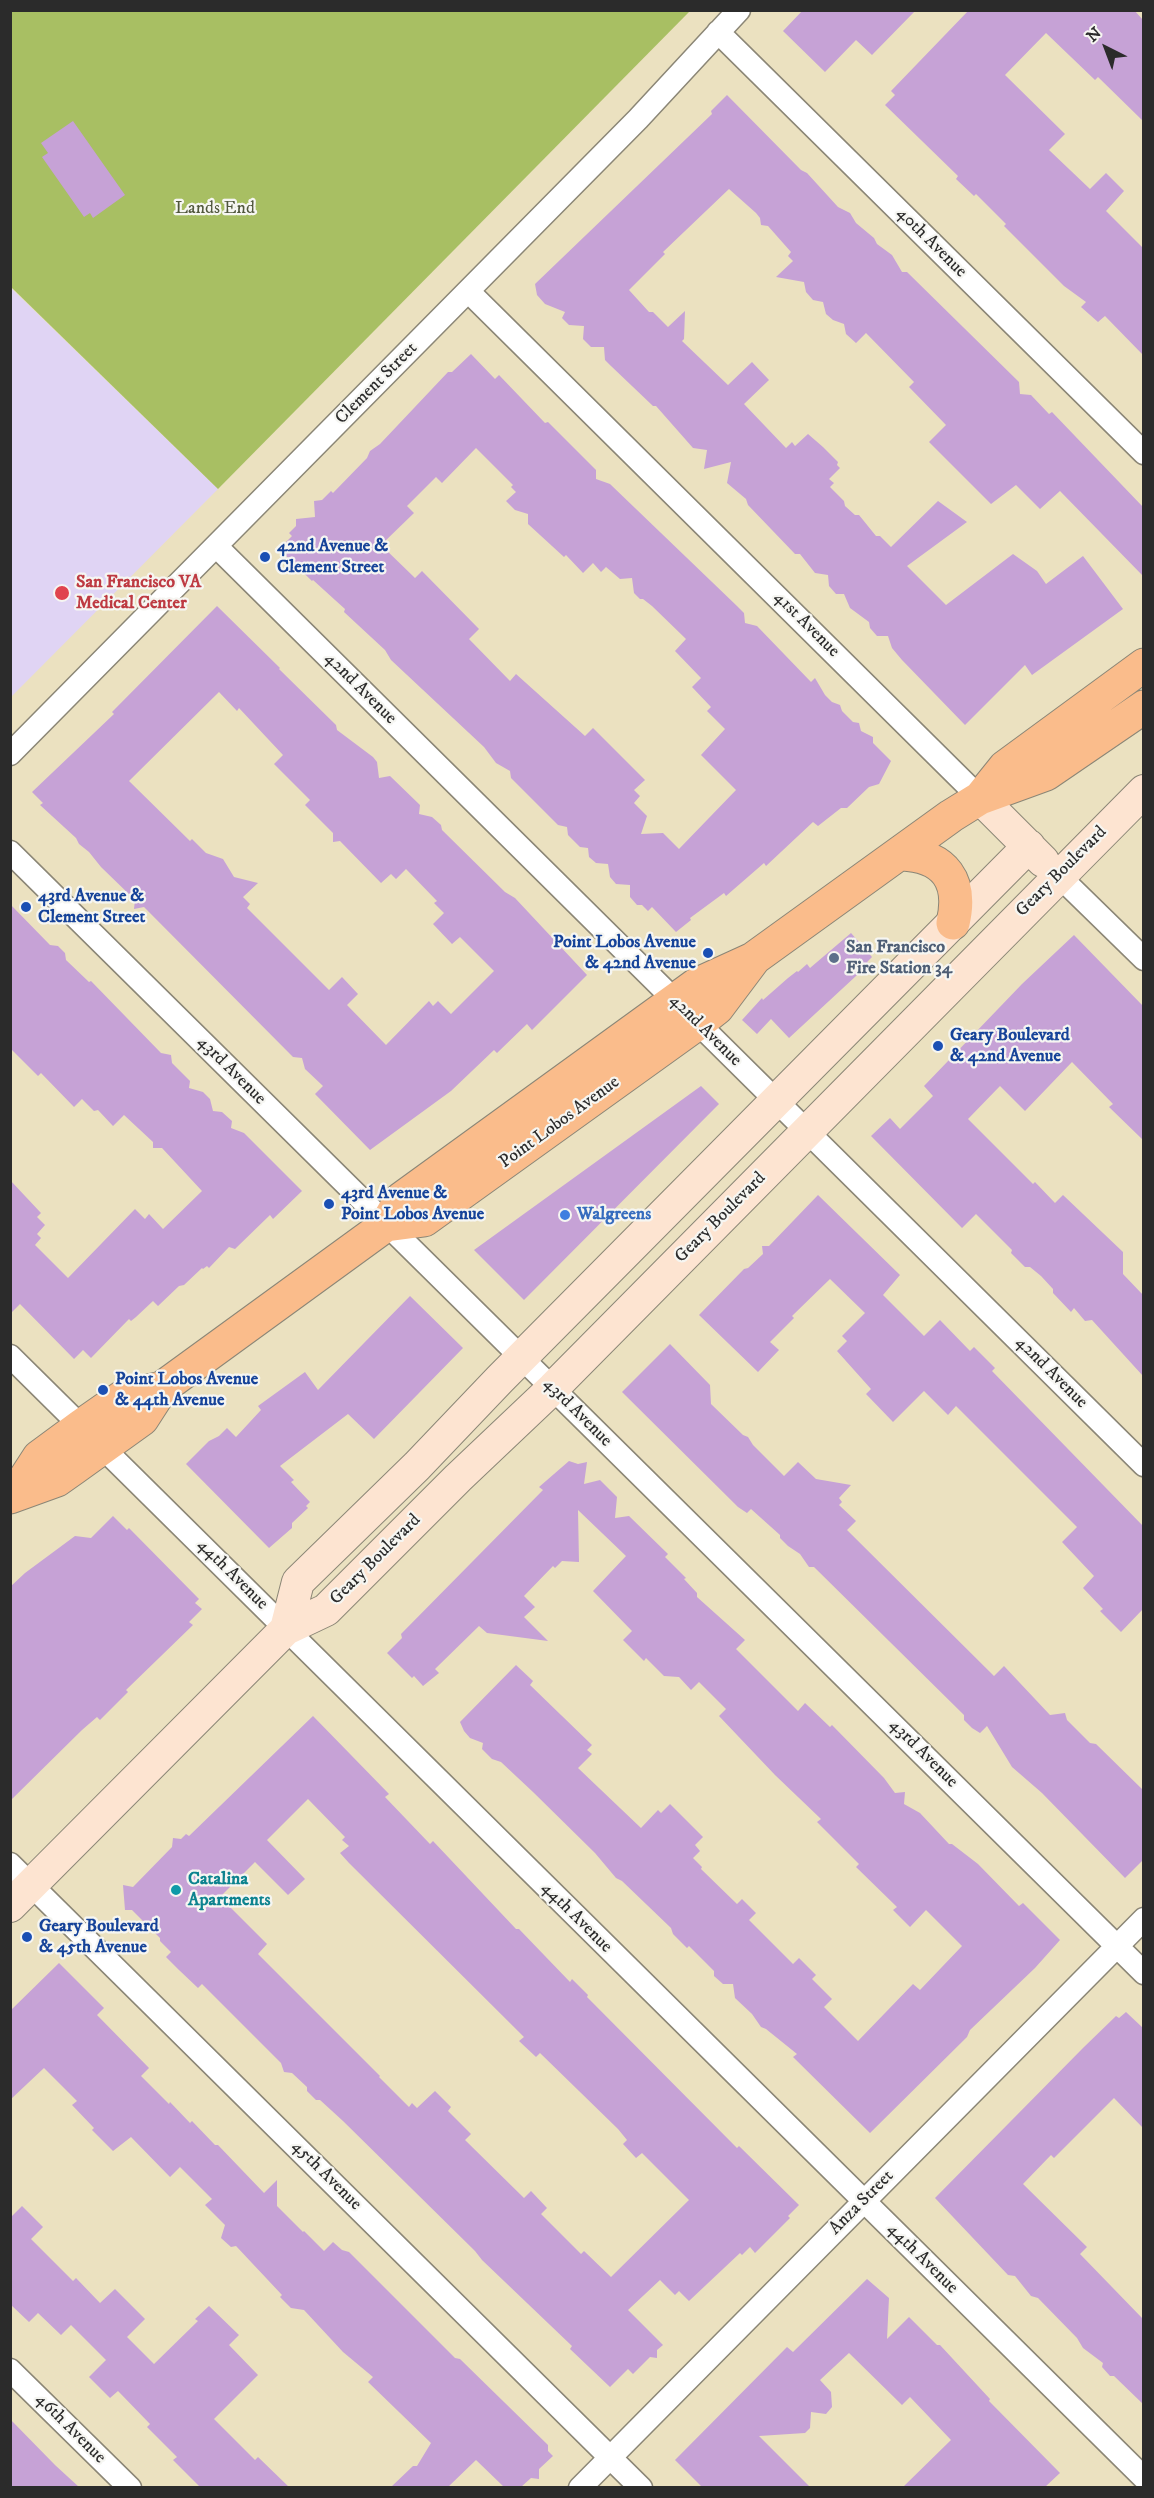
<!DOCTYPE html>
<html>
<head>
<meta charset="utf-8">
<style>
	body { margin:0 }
	#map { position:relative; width:1154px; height:2498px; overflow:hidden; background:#ebe1c0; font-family:"IM FELL DW Pica",serif }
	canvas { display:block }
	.frame { position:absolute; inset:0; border:12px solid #2b2b2b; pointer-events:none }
	.north { position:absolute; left:1076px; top:18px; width:60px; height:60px; -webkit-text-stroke:4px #f6f6f2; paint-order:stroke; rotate:318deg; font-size:16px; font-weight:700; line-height:24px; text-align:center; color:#2b2b2b }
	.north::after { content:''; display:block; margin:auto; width:21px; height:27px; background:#2b2b2b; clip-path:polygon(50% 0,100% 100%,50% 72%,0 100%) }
</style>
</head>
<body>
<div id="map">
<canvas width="1154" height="2498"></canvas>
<div class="frame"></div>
<div class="north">N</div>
</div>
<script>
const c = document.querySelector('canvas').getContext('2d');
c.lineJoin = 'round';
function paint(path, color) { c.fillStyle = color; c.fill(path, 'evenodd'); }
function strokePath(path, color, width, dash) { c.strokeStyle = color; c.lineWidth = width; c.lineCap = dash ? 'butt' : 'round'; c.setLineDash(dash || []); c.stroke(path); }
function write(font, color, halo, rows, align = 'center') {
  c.font = font + ' "IM FELL DW Pica",serif'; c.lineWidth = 4.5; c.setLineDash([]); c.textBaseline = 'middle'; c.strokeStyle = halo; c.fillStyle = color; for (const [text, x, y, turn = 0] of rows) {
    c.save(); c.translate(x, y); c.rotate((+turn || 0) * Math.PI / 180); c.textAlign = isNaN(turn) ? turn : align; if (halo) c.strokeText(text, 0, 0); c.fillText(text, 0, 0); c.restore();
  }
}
paint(new Path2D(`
	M10 287 218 489 11 697H10Z`), '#e0d4f4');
paint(new Path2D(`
	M10 11H690L218 489 11 287Z`), '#a8bf63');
paint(new Path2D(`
	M803 10H916L872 55 856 40 825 72 783 31Z
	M969 10H1134L1143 20V121L1098 77 1095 80 1046 33 1005 75 1065 134 1049 150 1090 189 1106 173 1124 191 1106 211 1143 248V355L1105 316 1098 322 1081 307 1086 302 1064 286 1004 226 1006 224 976 194 974 196 956 179 958 176 885 105 895 95 891 91Z
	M727 95 801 170 807 173 838 207 850 213 856 223 874 238 877 244 892 255 902 272H907L1019 382 1020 394 1031 395 1049 414 1052 412 1143 507V576L1060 491 1040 509 1016 485 991 504 929 442 946 425 909 387 914 382 866 333 856 343 846 334 844 324 833 320 826 314 823 302 813 300 806 292 804 282 776 277 793 261 788 256 791 252 768 226 761 225 760 218 756 213 729 189 663 252 665 254 629 290 649 312H653L668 327 685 311 684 339 682 341 728 385 752 362 769 380 744 404 786 448 792 442 795 446 808 434 823 447 838 462 837 465 840 468 829 479 834 483 830 487 844 501 845 506 855 515H859L876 536H880L891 547 938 501 967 522 907 566 946 605 1013 554 1037 571 1046 584 1083 556 1123 609 1032 675 1025 665 965 725 902 660 892 648 888 636H877L870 628 869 622 850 608 844 594H836L829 586 828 575 815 573 800 554H795L748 505 746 499 727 483 731 462 704 469 707 450 693 448 656 406H653L611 366 605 360 604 347H591L583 339 584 326 569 325 562 318 565 312 545 304 537 295 535 284 712 114 711 111Z
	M73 121 125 195 93 218 90 213 84 217 42 157 48 153 41 143Z
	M471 354 495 379 499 375 545 423 548 422 596 470V479L610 484 737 606 744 613 745 623 757 626 811 682 815 678 825 695 832 702 840 705 842 711 853 722 859 723 861 731 873 737V743L891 761 879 784 869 787 847 808H841L818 826 813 822 766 866 764 863 726 896 724 893 690 918 691 920 676 932 652 907 648 911 642 905H637L630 897V885L616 884 610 877 608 864 596 863 589 857 588 848 580 847 568 835 567 827 558 825 511 778 510 771 496 763 484 747 391 660 385 650 344 612 345 609 335 600 313 580 312 581 283 553 284 550 281 547 292 536 289 533 296 526V519L315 517 314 501 322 500 331 491 333 493 367 458 370 451 380 444 448 372H452ZM476 448 513 485 511 487 516 492 506 501 515 510 528 514V524L564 557 566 555 583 573 593 563 601 572 606 567 620 579 632 578 634 593 640 599H643L652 606 686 639 675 651 701 678 692 687 711 707 707 711 725 729 701 755 736 790 679 849 663 833 641 834 647 816 634 803 640 796 634 790 645 780 593 728 585 736 516 674 510 681 469 639 479 629 422 571 415 578 381 545 414 513 407 506 436 477 442 483Z
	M217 606 280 668 279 669 336 725 337 730 373 757 377 762 379 778 390 776 420 805 419 814 432 817 441 825 442 830 505 892 515 898 587 975 532 1030 527 1024 497 1053 494 1050 451 1091 370 1150 315 1094 323 1086 305 1069 302 1058 293 1057 144 907 134 909 135 900 101 867 89 852 79 844 76 838 40 805 43 803 32 792 114 714 112 712ZM219 692 237 711 239 708 283 755 274 764 310 800 305 805 333 833V842L340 841 381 883 391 874 396 879 406 869 437 901 434 903 444 913 433 924 452 944 460 937 494 971 451 1014 438 1001 433 1006 429 1001 386 1045 347 1005 358 994 342 977 329 990 247 908 250 904 243 897 258 883 234 877 223 859 206 853 192 839 190 841 129 781Z
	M10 904 50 945 58 946 65 953 66 960 89 982 91 981 161 1053 171 1055 172 1063 190 1081 189 1088 203 1092 210 1099 213 1111 222 1112 232 1121 231 1128 244 1133 302 1191 273 1219 270 1215 235 1249 229 1247 209 1268 207 1266 203 1269 202 1268 184 1285 179 1286 158 1306 153 1301 136 1317 131 1321 129 1319 91 1358 83 1350 74 1359 20 1304 10 1314V1180L41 1213 37 1217 45 1225 37 1234 41 1238 35 1245 68 1278 135 1209 145 1219 149 1214 163 1229 202 1191 162 1148H153V1142L124 1115 113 1126 98 1110 94 1111 82 1099 74 1107 41 1073 38 1076 10 1048Z
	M851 933 872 957 867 962 869 964 789 1038 771 1019 757 1034 742 1020 762 998 763 1000 788 978 797 971 798 972 807 964 810 968Z
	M1074 935 1143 1006V1140L1109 1107 1113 1104 1072 1062 1025 1111 1000 1086 968 1119 1033 1184 1035 1182 1055 1203 1063 1195 1123 1252V1274L1143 1295V1376L1092 1320 1085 1321 1074 1308 1071 1312 1053 1293V1289L1041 1276 1030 1267H1025L1011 1253 1012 1250 976 1214 962 1228 871 1136 890 1118 900 1129 933 1096 924 1086 1022 984Z
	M701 1086 719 1104 524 1300 474 1250Z
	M818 1195 900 1275 883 1295 924 1336 940 1320 970 1351 974 1347 995 1368 992 1371 1143 1526V1609L1121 1632 1100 1611 1103 1609 1083 1588 1094 1576 1062 1542 1077 1527 956 1406 948 1415 924 1391 893 1422 866 1394 871 1389 837 1351 847 1341 842 1336 865 1313 830 1279 792 1316 794 1318 770 1342 779 1350 758 1372 699 1315 744 1269 748 1268 763 1254 762 1246H769Z
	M410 1296 463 1348 374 1439 348 1414 280 1466 294 1480 291 1482 310 1502 306 1506 308 1508 292 1523V1528L269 1548 186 1464 209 1441 219 1436 227 1428 236 1437 261 1410 258 1406 305 1372 318 1390Z
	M670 1344 710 1385 711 1404 743 1435 748 1437 753 1445 784 1476 798 1462 816 1479 851 1485 839 1498 842 1502 839 1505 856 1521 847 1530 994 1676 1004 1666 1050 1715 1065 1713 1067 1720 1090 1743 1096 1744 1143 1790V1860L1125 1878 1042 1793 1012 1767 987 1726 980 1733 972 1728 964 1720V1715L814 1567H809L800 1554 788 1546 780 1538V1535L751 1509 747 1513 738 1507 622 1392Z
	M569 1461 578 1464 587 1462 584 1484 600 1480 617 1497 615 1518 629 1516 668 1554 665 1557 686 1578 684 1579 697 1593V1597L745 1640 736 1649 798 1711 805 1703 830 1727 832 1725 884 1778 895 1793 905 1792 904 1804 920 1813 949 1844H952L978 1864 1019 1906 1023 1903 1060 1940 1035 1968 970 2030 967 2037 870 2133 793 2057 797 2054 766 2029 761 2027 752 2014 735 1998 733 1984H723L714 1976V1971L689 1946 687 1948 673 1934 671 1928 622 1881 616 1878 595 1853 533 1792 501 1762 492 1759 482 1749 483 1743 470 1738 464 1731 460 1722 516 1665 533 1681 530 1685 592 1745 587 1750 592 1754 578 1768 641 1828 658 1810 661 1813 670 1804 703 1837 695 1845 700 1851 693 1858 702 1867 701 1869 737 1904 742 1899 756 1913 749 1920 793 1964 799 1958 816 1975 812 1979 832 1999 824 2007 858 2041 913 1984 920 1990 962 1946 926 1910 910 1927 893 1910 897 1907 856 1867 859 1864 817 1822 821 1819 775 1775 719 1716 726 1709 699 1682 691 1690 679 1677 664 1676 646 1658 644 1661 623 1640 632 1631 593 1591 626 1556 578 1510 579 1562 562 1561 555 1568 553 1566 524 1596 535 1607 524 1617 548 1641 487 1633 479 1626 435 1669 439 1673 423 1686 414 1676 412 1678 387 1653 402 1638 401 1634 543 1490 539 1487Z
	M113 1516 127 1530 129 1528 199 1599 195 1603 202 1609 189 1622 193 1625 126 1690 128 1692 100 1720 97 1717 82 1730 10 1801V1587L25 1573 75 1536 91 1538Z
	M313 1716 389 1794 385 1797 429 1843 430 1844 433 1841 516 1929H519L570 1982 572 1979 588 1995 587 1997 737 2148 739 2146 799 2205 788 2216 790 2218 755 2253 750 2247 742 2255 740 2253 689 2301 679 2291 675 2295 660 2280 628 2310 663 2345 657 2350V2358L650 2357 633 2374 628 2369 610 2387 570 2349 572 2346 482 2260 475 2251 343 2121 320 2100H316L307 2091V2087L292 2073 284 2072 281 2063 202 1984 198 1988 179 1970 166 1957 171 1952 160 1941V1938L132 1910H125L123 1885 133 1887 172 1847 173 1838 181 1839 186 1834 189 1836ZM308 1799 345 1837 342 1840 349 1846 340 1853 349 1863 524 2037 519 2041 536 2057 540 2053 618 2129 627 2140 623 2144 636 2158 642 2153 689 2200 611 2277 584 2251 581 2254 541 2214 547 2208 531 2191 524 2198 465 2140 471 2134 448 2111 451 2107 435 2091 417 2108 412 2103 409 2107 379 2077 380 2076 258 1954 267 1944 220 1897 255 1862 288 1895 305 1879 267 1840Z
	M59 1963 104 2008 97 2015 149 2068 141 2076 169 2104 170 2102 190 2123 192 2121 215 2145H218L264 2193 277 2180V2206L303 2232 304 2231 324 2251 333 2242 342 2250 349 2252 455 2358 460 2359 548 2445V2451L553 2456 539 2469V2479L531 2478 521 2487H504L476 2460 448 2487H391L413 2466H417L431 2443 368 2382 373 2377 343 2352 304 2310 291 2308 280 2297 282 2295 236 2246 231 2247 221 2238 225 2225 205 2205 212 2199 180 2167 170 2177 131 2137 113 2151 92 2130 94 2128 72 2105 77 2101 44 2068 10 2100V2011Z
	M1126 2012 1143 2028V2128L1114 2098 1054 2158 1051 2155 1023 2184 1087 2247 1080 2254 1143 2319V2404L1114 2376H1110L1102 2367 1103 2363 1083 2348 1077 2338 1038 2298 1031 2296 1015 2276 1008 2275 935 2198 1083 2048 1116 2016 1119 2018Z
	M22 2206 43 2227 31 2239 73 2281 76 2278 100 2303 115 2289 145 2319 127 2337 154 2364 198 2321 195 2319 209 2306 239 2335 229 2345 258 2375 214 2419 255 2460 258 2457 289 2487H200L173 2460 177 2457 147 2427 150 2424 118 2391 110 2398 89 2377 106 2360 71 2325 61 2335 38 2313 29 2322 10 2304V2218Z
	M867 2279 889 2298 887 2339 909 2317 937 2345H940L990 2399 989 2401 1060 2473 1045 2487H903L951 2440 910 2397 902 2405 849 2353 820 2380 831 2392 832 2407 826 2414 811 2412 810 2428 805 2433 759 2436 810 2487H702L675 2460 787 2347 793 2352Z
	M10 2419 55 2465 79 2487H10Z`), '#c6a2d6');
const street = new Path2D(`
	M718 32 1144 453
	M468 291 980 798
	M216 546 1144 1465
	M10 754 638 119 739 10
	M10 852 1144 1973
	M1059 876 1144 959
	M10 1356 1144 2478
	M10 1864 641 2488
	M10 2370 130 2488
	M580 2488 1144 1919`);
const secondary = new Path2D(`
	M980 798 1043 861
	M286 1629 298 1582 417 1466 500 1379 1029 846
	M10 1906 286 1629 326 1610 458 1478 553 1388 1144 791`);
const primary = new Path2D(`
	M980 798 1005 767 1144 665
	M902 854C945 856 963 881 953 923
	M386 1225 424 1220 698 1023 717 1008 753 960
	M15 1494 39 1457 81 1426 124 1396 162 1388
	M10 1497 57 1480 74 1468 142 1419 162 1388 386 1225 401 1199 696 985 753 959 951 816 980 798 1046 774 1144 707`);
strokePath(street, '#8b8676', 25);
strokePath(secondary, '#8b8676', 34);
strokePath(primary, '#8b8676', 35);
strokePath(street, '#fff', 22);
strokePath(secondary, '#fde4d1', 32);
strokePath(primary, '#fabc8b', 33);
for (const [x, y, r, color] of [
	[265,557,6,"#1a4fb4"],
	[62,593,8,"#e0444e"],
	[26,907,6,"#1a4fb4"],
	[708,953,6,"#1a4fb4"],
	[834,958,6,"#5c6f8a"],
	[938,1046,6,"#1a4fb4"],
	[329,1204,6,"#1a4fb4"],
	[565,1215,6,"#3f7fe0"],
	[103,1390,6,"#1a4fb4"],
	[176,1890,6,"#0f9aa8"],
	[27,1937,6,"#1a4fb4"]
]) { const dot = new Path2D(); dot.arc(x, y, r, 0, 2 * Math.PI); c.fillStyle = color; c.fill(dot); strokePath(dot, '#f6f6f2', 2); }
write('18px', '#50573c', '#f6f6f2', [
	["Lands End",215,209]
]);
write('18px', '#2b2b2b', '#f6f6f2', [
	["40th Avenue",931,243,45],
	["Clement Street",377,384,-45],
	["41st Avenue",806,625,45],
	["42nd Avenue",360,689,45],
	["Geary Boulevard",1062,872,-45],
	["42nd Avenue",705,1031,45],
	["43rd Avenue",231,1071,45],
	["Point Lobos Avenue",560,1123,-36],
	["Geary Boulevard",721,1218,-45],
	["42nd Avenue",1051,1373,45],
	["43rd Avenue",577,1413,45],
	["Geary Boulevard",376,1560,-45],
	["44th Avenue",232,1575,45],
	["43rd Avenue",923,1754,45],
	["44th Avenue",576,1918,45],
	["45th Avenue",326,2176,45],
	["Anza Street",862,2203,-45],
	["44th Avenue",922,2259,45],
	["46th Avenue",70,2429,45]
]);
write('bold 18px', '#164399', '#f6f6f2', [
	["42nd Avenue &",277,547],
	["Clement Street",277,568],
	["43rd Avenue &",38,897],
	["Clement Street",38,918],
	["Point Lobos Avenue",696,943,"right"],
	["& 42nd Avenue",696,964,"right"],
	["Geary Boulevard",950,1036],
	["& 42nd Avenue",950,1057],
	["43rd Avenue &",341,1194],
	["Point Lobos Avenue",341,1215],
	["Point Lobos Avenue",115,1380],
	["& 44th Avenue",115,1401],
	["Geary Boulevard",39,1927],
	["& 45th Avenue",39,1948]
], 'left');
write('bold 18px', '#be3a42', '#f6f6f2', [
	["San Francisco VA",76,583],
	["Medical Center",76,604]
], 'left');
write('bold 18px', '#4e5e75', '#f6f6f2', [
	["San Francisco",846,948],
	["Fire Station 34",846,969]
], 'left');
write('bold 18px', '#366cbe', '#f6f6f2', [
	["Walgreens",577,1215]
], 'left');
write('bold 18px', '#0d838f', '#f6f6f2', [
	["Catalina",188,1880],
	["Apartments",188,1901]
], 'left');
</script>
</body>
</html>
